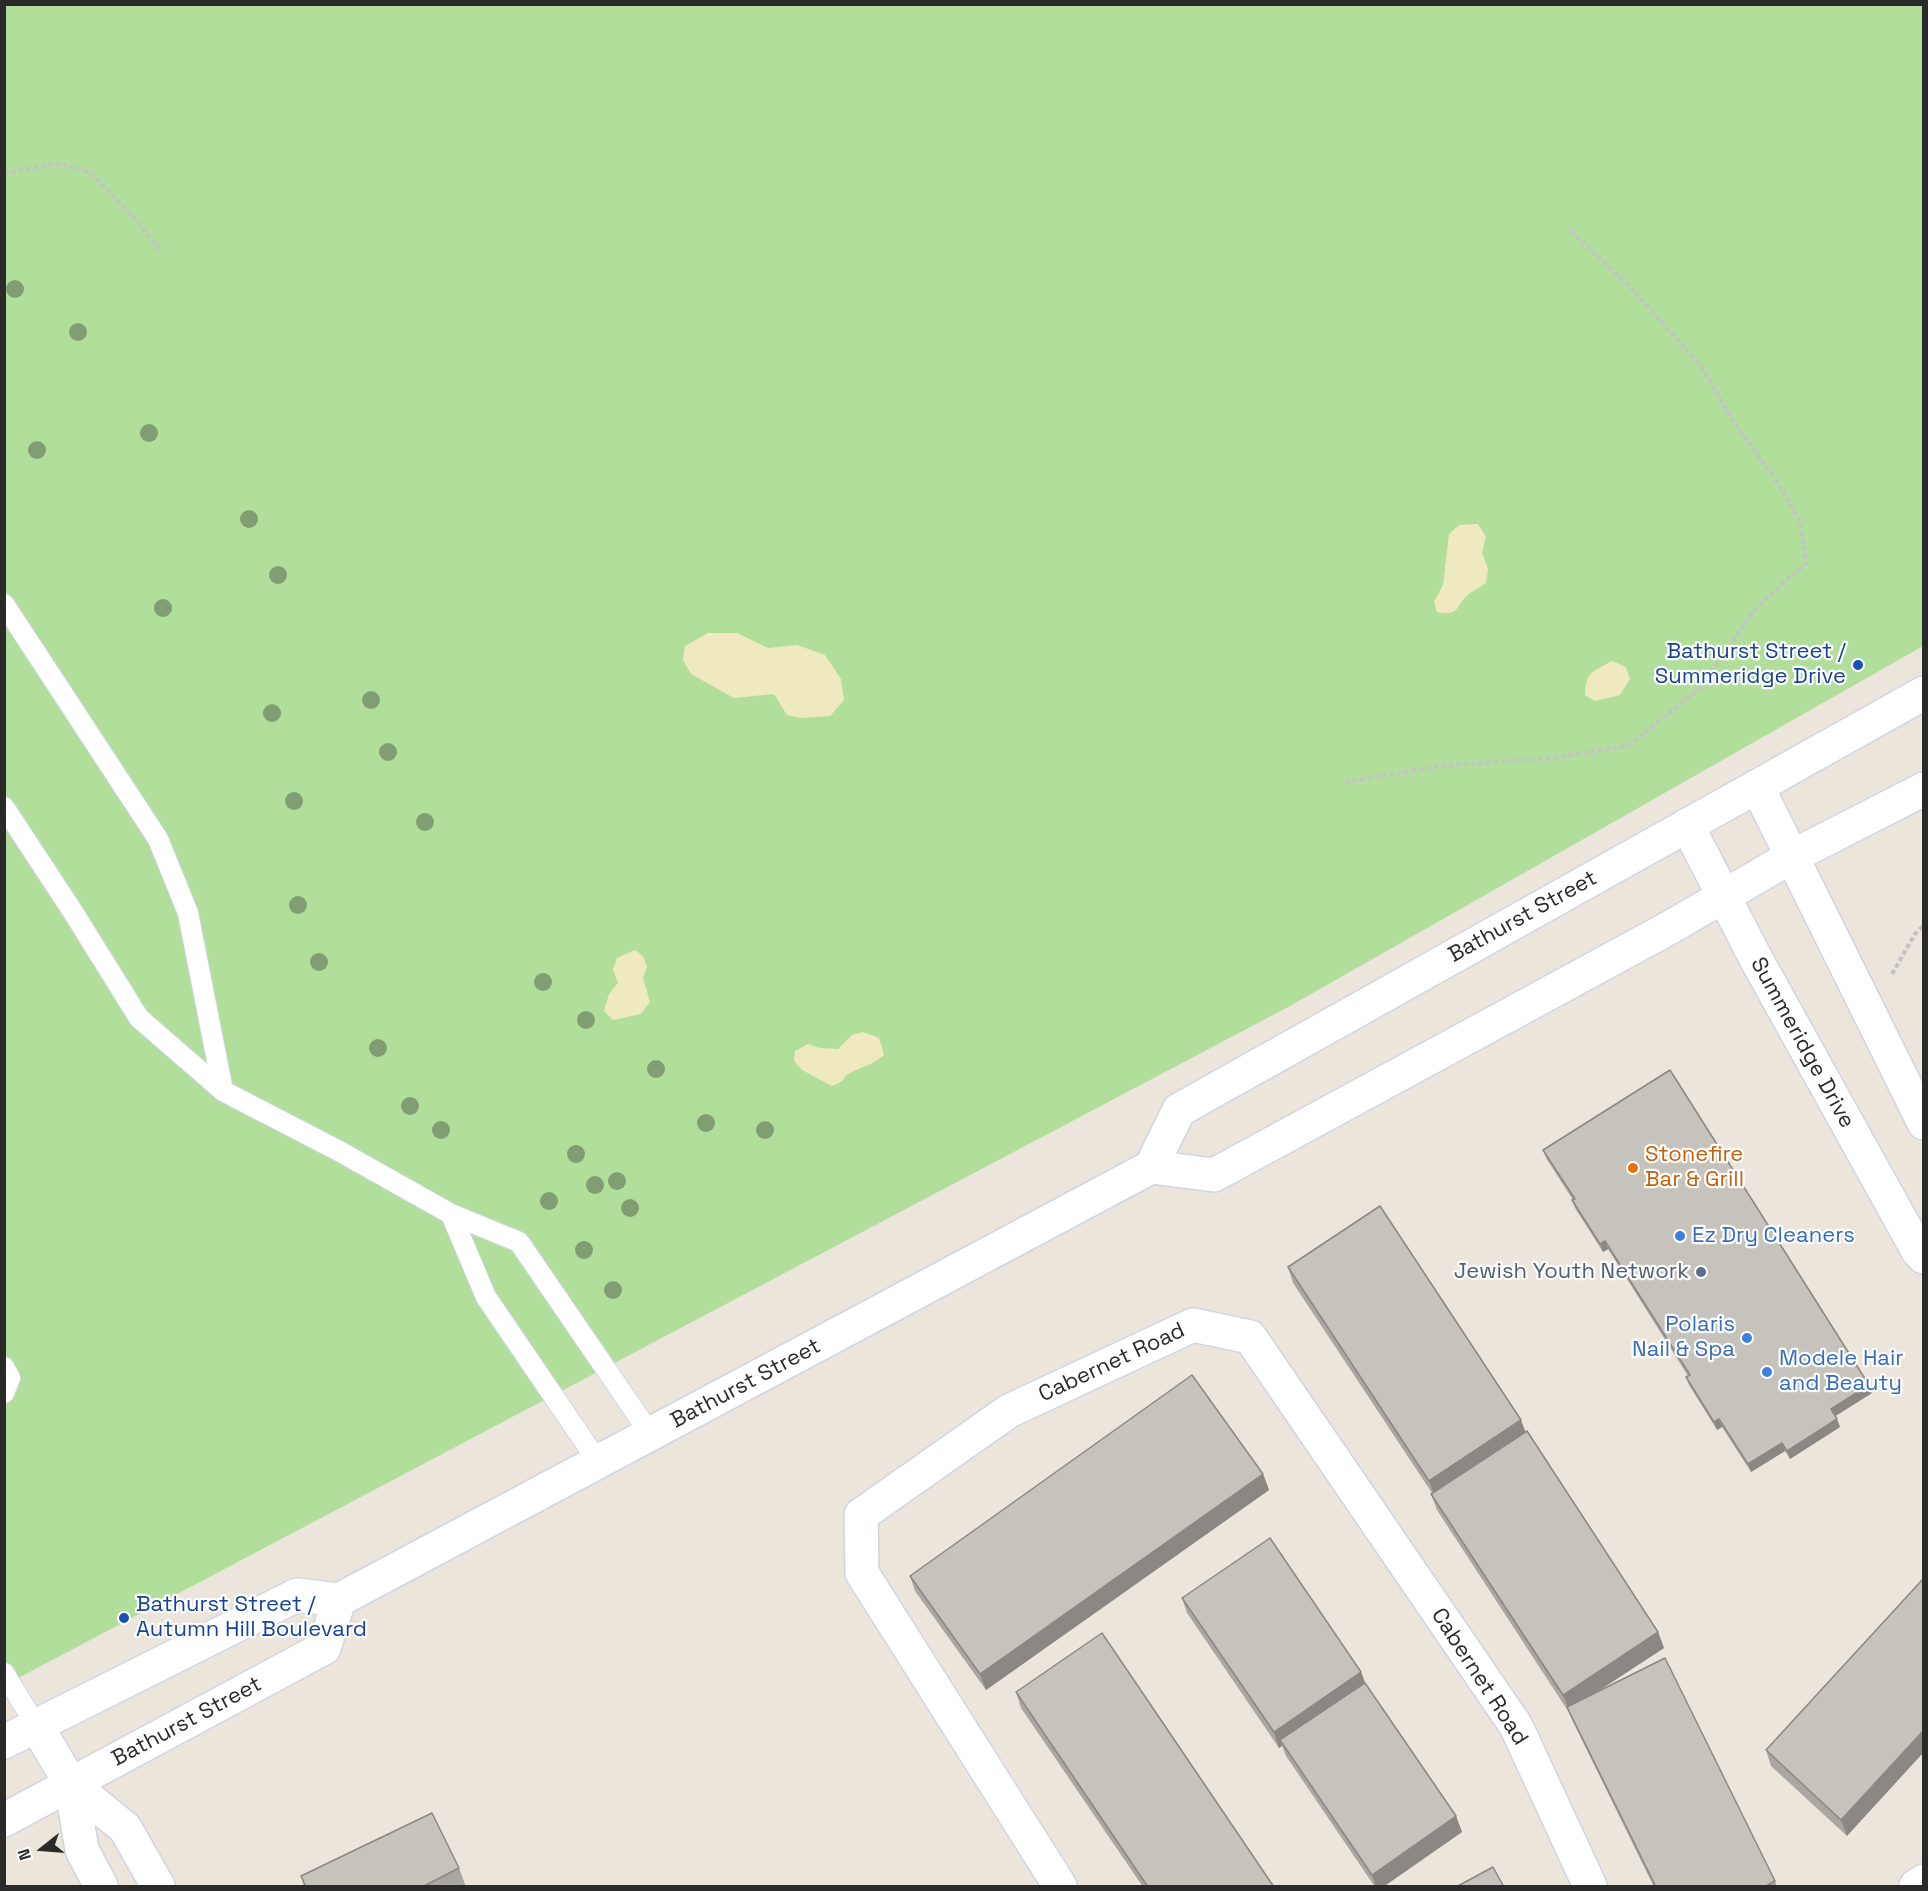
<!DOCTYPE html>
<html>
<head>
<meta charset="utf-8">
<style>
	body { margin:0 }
	#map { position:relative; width:1928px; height:1891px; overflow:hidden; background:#ebe5dc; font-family:"Space Grotesk",sans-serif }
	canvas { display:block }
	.frame { position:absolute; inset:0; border:6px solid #2a2a2a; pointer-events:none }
	.north { position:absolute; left:12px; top:1819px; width:60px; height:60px; -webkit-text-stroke:4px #fff; paint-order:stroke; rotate:253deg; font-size:16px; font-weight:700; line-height:24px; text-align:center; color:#2a2a2a }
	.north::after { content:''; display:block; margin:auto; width:21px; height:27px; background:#2a2a2a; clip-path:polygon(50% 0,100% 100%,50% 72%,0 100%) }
</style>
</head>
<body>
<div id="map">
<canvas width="1928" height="1891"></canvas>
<div class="frame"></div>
<div class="north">N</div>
</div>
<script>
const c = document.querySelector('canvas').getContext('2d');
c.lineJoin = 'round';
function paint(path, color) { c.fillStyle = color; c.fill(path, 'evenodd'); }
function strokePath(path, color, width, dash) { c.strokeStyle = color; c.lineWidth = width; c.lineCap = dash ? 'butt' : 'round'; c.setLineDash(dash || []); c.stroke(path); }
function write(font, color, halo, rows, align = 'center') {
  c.font = font + ' "Space Grotesk",sans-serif'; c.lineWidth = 4.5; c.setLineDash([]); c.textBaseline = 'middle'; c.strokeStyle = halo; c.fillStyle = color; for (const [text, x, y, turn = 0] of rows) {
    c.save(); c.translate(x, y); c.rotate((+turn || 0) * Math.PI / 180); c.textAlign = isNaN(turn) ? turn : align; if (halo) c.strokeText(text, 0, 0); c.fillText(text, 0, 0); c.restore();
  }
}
paint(new Path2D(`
	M5 5H1923V646L1290 1006 5 1685Z`), '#b1df9b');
paint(new Path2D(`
	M1478 524 1486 537 1482 553 1488 569 1486 583C1481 587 1474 590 1469 594 1455 605 1461 617 1437 612L1434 602 1443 585 1449 534 1459 525Z
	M708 633H737L768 648 797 645 825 655 841 679 844 700 830 716 801 718 787 715 774 694 734 698 691 674 683 660 685 646Z
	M1612 661 1626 667 1630 679 1620 695 1595 701 1585 695C1585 672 1594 671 1612 661Z
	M635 950 643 956 647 966 643 978 650 1002 641 1014 613 1020 604 1011 609 994 618 983 613 970 617 958Z
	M863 1032 879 1038 884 1055C874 1064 864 1066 852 1072 842 1076 847 1081 832 1086L802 1070 794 1061 795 1051 808 1044 820 1048 838 1049 852 1035Z`), '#efe9c0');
const lane = new Path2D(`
	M4 604 158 839 188 913 223 1091
	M4 807 73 912 139 1018 223 1091 339 1151 451 1214 519 1242 651 1435
	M451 1214 486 1297 599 1463
	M4 1367 10 1378 4 1393
	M4 1673 37 1727`);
const street = new Path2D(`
	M1060 1886 862 1573 861 1515 1009 1411 1193 1325 1250 1337 1516 1726 1590 1886
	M1916 1886 1924 1881`);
const secondary = new Path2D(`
	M1757 786 1924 1123
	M1687 825 1755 957 1918 1251 1924 1257
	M1151 1167 1179 1110 1924 693
	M37 1727 71 1784 125 1828 158 1886
	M4 1742 297 1595 339 1600 1151 1167 1214 1175 1669 928 1791 857 1924 789
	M71 1784 82 1850 101 1886
	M4 1820 324 1648 339 1600`);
strokePath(lane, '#d1d4e2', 22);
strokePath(street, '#d1d4e2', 36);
strokePath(secondary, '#d1d4e2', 36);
strokePath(new Path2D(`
	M4 173 60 163 91 173 137 221 160 250
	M1345 782 1440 766 1552 758 1628 746 1701 687 1756 608 1806 563 1800 521 1777 482 1732 419 1702 367 1632 289 1568 228
	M1892 974 1915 934 1924 925`), '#c3c3c3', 4, [4.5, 3]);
strokePath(lane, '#fff', 20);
strokePath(street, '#fff', 33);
strokePath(secondary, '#fff', 33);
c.fillStyle = '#819e73';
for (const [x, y] of [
	[15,289],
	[78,332],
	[149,433],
	[37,450],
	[249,519],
	[278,575],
	[163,608],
	[371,700],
	[272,713],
	[388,752],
	[294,801],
	[425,822],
	[298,905],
	[319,962],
	[543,982],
	[586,1020],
	[378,1048],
	[656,1069],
	[410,1106],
	[706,1123],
	[441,1130],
	[765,1130],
	[576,1154],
	[617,1181],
	[595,1185],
	[549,1201],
	[630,1208],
	[584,1250],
	[613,1290]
]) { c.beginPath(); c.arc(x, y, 9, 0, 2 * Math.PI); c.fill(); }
paint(new Path2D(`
	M1543 1150 1872 1393 1835 1416 1840 1427 1790 1459 1785 1451 1751 1472 1722 1427 1717 1430 1689 1385 1686 1377 1688 1376 1608 1249 1603 1252 1575 1208 1572 1200H1573L1546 1158Z
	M1288 1267 1526 1432 1658 1632 1664 1648 1597 1692 1775 1881 1777 1887H1654L1573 1722 1568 1711 1437 1510 1431 1494 1432 1493 1293 1283Z
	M1263 1474 1269 1490 986 1690 915 1591 910 1576Z
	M1923 1579 1847 1836 1771 1766 1766 1750Z
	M1182 1598 1361 1672 1366 1685 1456 1816 1462 1832 1383 1887H1375L1286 1756 1282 1746 1279 1748 1187 1613Z
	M1016 1692 1274 1887H1143L1021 1708Z
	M459 1868 466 1887H304L301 1876Z`), '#aaa7a2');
paint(new Path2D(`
	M1605 1241 1608 1249 1603 1252 1600 1244Z
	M1869 1385 1872 1393 1834 1417 1831 1409Z
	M1719 1419 1722 1427 1717 1430 1714 1422Z
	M1837 1419 1840 1427 1790 1459 1787 1451Z
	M1521 1420 1527 1436 1435 1497 1429 1481Z
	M1782 1443 1785 1451 1751 1472 1748 1464Z
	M1263 1474 1269 1490 986 1690 980 1674Z
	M1658 1632 1664 1648 1569 1710 1563 1695Z
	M1361 1672 1367 1688 1280 1740 1282 1746 1279 1748 1274 1732Z
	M1923 1731V1753L1847 1836 1841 1820Z
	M1456 1816 1462 1832 1383 1887H1376L1372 1875Z`), '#8b8884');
const building = new Path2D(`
	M1670 1070 1869 1385 1831 1409 1837 1419 1787 1451 1782 1443 1748 1464 1719 1419 1714 1422 1686 1377 1690 1375 1605 1241 1600 1244 1572 1200 1575 1199 1543 1150Z
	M1380 1206 1521 1420 1429 1481 1288 1267Z
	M1192 1375 1263 1474 980 1674 910 1576Z
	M1527 1431 1658 1632 1563 1695 1431 1494Z
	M1270 1538 1361 1672 1274 1732 1182 1598Z
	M1923 1579V1731L1841 1820 1766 1750Z
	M1102 1633 1274 1887H1148L1016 1692Z
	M1665 1658 1775 1881 1764 1887H1656L1567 1707Z
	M1365 1683 1456 1816 1372 1875 1280 1740Z
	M432 1813 459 1868 422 1887H306L301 1876Z
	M1493 1867 1504 1887H1456Z`);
paint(building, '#c6c2bc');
strokePath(building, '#8b8884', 1.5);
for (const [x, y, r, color] of [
	[1858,665,6,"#1a4fb4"],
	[1633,1168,6,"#e8710a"],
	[1680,1236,6,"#3f7fe0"],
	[1701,1272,6,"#5c6f8a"],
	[1747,1338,6,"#3f7fe0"],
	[1767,1372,6,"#3f7fe0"],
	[124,1618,6,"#1a4fb4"]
]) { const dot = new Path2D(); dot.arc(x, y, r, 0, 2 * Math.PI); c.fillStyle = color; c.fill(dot); strokePath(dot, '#fff', 2); }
write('22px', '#164399', '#fff', [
	["Bathurst Street /",1846,652],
	["Summeridge Drive",1846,677],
	["Bathurst Street /",136,1605,"left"],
	["Autumn Hill Boulevard",136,1630,"left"]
], 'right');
write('22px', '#2a2a2a', '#fff', [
	["Bathurst Street",1523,917,-29],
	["Summeridge Drive",1802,1043,61],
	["Cabernet Road",1112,1363,-25],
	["Bathurst Street",746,1384,-28],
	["Cabernet Road",1479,1677,57],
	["Bathurst Street",187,1722,-28]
]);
write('22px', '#c56008', '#fff', [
	["Stonefire",1645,1155],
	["Bar & Grill",1645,1180]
], 'left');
write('22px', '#366cbe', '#fff', [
	["Ez Dry Cleaners",1692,1236],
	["Polaris",1735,1325,"right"],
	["Nail & Spa",1735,1350,"right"],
	["Modele Hair",1779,1359],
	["and Beauty",1779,1384]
], 'left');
write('22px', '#4e5e75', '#fff', [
	["Jewish Youth Network",1689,1272]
], 'right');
</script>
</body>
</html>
